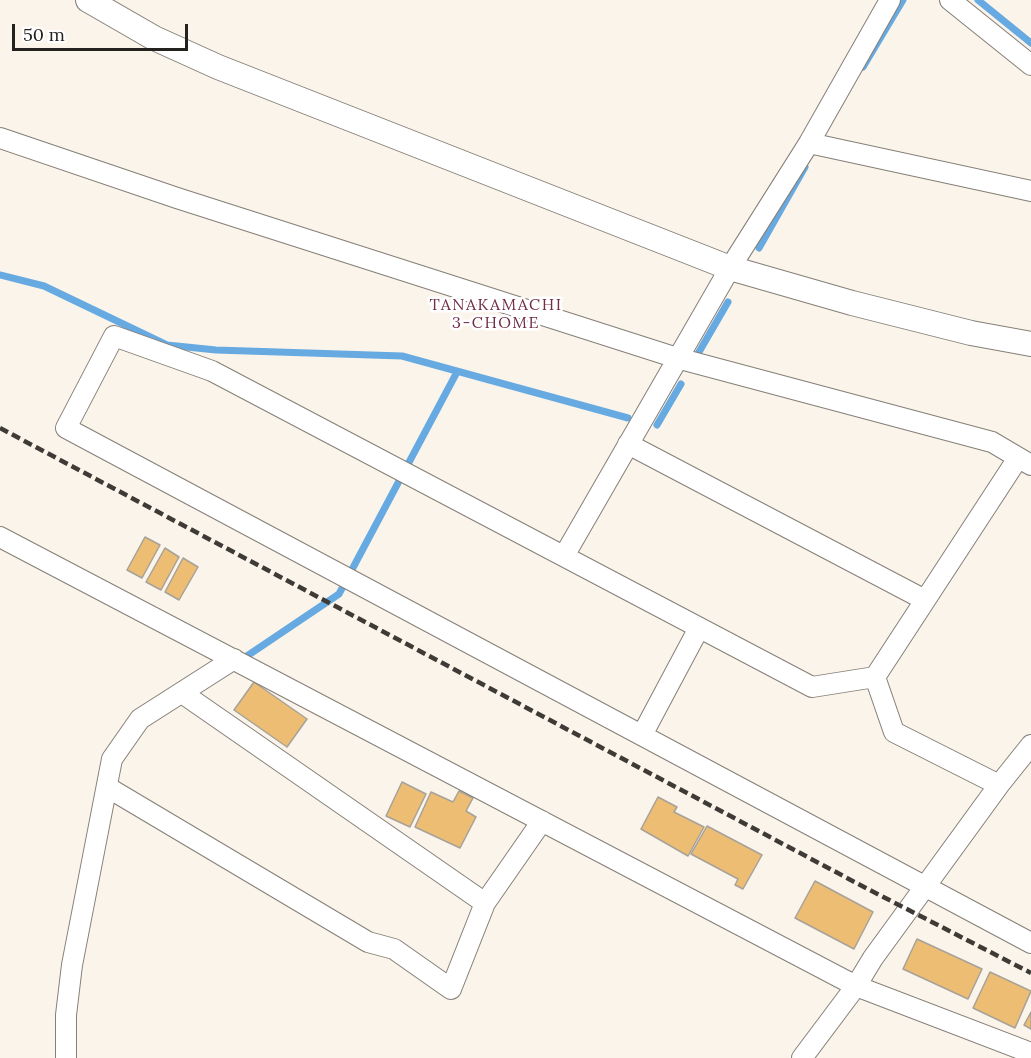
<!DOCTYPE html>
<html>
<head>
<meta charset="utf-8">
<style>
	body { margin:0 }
	#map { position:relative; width:1031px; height:1058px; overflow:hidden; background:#faf4eb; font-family:Lora,serif }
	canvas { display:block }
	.scale { position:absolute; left:12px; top:24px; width:176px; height:27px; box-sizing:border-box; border:3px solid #24221f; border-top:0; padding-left:8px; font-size:18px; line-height:21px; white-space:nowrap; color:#24221f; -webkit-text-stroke:4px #fff; paint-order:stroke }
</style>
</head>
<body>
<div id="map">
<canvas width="1031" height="1058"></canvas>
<div class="scale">50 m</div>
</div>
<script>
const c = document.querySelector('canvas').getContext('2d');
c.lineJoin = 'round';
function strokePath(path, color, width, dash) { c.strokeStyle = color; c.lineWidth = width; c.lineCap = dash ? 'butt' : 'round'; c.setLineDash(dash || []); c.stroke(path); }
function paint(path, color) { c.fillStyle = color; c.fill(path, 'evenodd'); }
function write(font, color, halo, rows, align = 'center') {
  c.font = font + ' Lora,serif'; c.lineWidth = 5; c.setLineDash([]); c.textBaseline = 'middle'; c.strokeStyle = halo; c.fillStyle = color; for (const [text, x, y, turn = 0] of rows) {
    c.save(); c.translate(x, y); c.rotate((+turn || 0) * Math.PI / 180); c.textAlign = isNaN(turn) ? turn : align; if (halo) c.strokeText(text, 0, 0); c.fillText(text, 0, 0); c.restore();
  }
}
strokePath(new Path2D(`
	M978 0 1031 43
	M863 67 903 0
	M759 248 805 167
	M0 275 44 286 167 345 216 350 402 356 628 418
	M699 352 728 302
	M657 425 681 384
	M241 660 339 594 457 372`), '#66aae1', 7);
const building = new Path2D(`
	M145 537 160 545 142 578 127 570Z
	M165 548 179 557 161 590 146 582Z
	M183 558 198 567 179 600 165 592Z
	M254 682 307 719 287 747 234 710Z
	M402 782 426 794 410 827 386 816Z
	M459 791 473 798 466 811 476 817 460 848 415 827 431 792 453 802Z
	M658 797 677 807 674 812 704 827 688 856 641 829Z
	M707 826 762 855 743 889 735 885 738 879 691 854Z
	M815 881 873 912 854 949 795 918Z
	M917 939 982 969 968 999 903 969Z
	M990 972 1031 991 1015 1028 973 1008Z
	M1031 1012V1029L1024 1025Z`);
paint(building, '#ecbd73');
strokePath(building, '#a7a299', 1.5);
const minor = new Path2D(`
	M950 0 1031 65
	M0 138 177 198 677 358 992 442 1031 465
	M809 143 1031 191
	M628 444 925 600
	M1018 458 875 677 812 687 212 371 114 336 66 428 1031 943
	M0 537 856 986 1031 1053
	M564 556 730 268 809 143 890 0
	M875 677 894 732 999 785
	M182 693 485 903
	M642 735 699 628
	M107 787 368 942 394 949 451 989 485 903 542 821
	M66 1058V1015L72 965 112 759 140 719 234 659
	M802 1058 856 986 873 958 999 785 1031 745`);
const tertiary = new Path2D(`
	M88 0 154 38 218 67 730 268 852 303 971 333 1031 344`);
strokePath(minor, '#857f77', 22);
strokePath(tertiary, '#857f77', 26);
strokePath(minor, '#fff', 20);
strokePath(tertiary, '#fff', 24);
strokePath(new Path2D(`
	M0 428 864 887 1031 973`), '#3e3b37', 4.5, [9, 4.5]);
c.letterSpacing = '1.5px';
write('16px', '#712d48', '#fff', [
	["TANAKAMACHI",496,305],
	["3-CHOME",496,323]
]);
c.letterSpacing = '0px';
</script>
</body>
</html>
